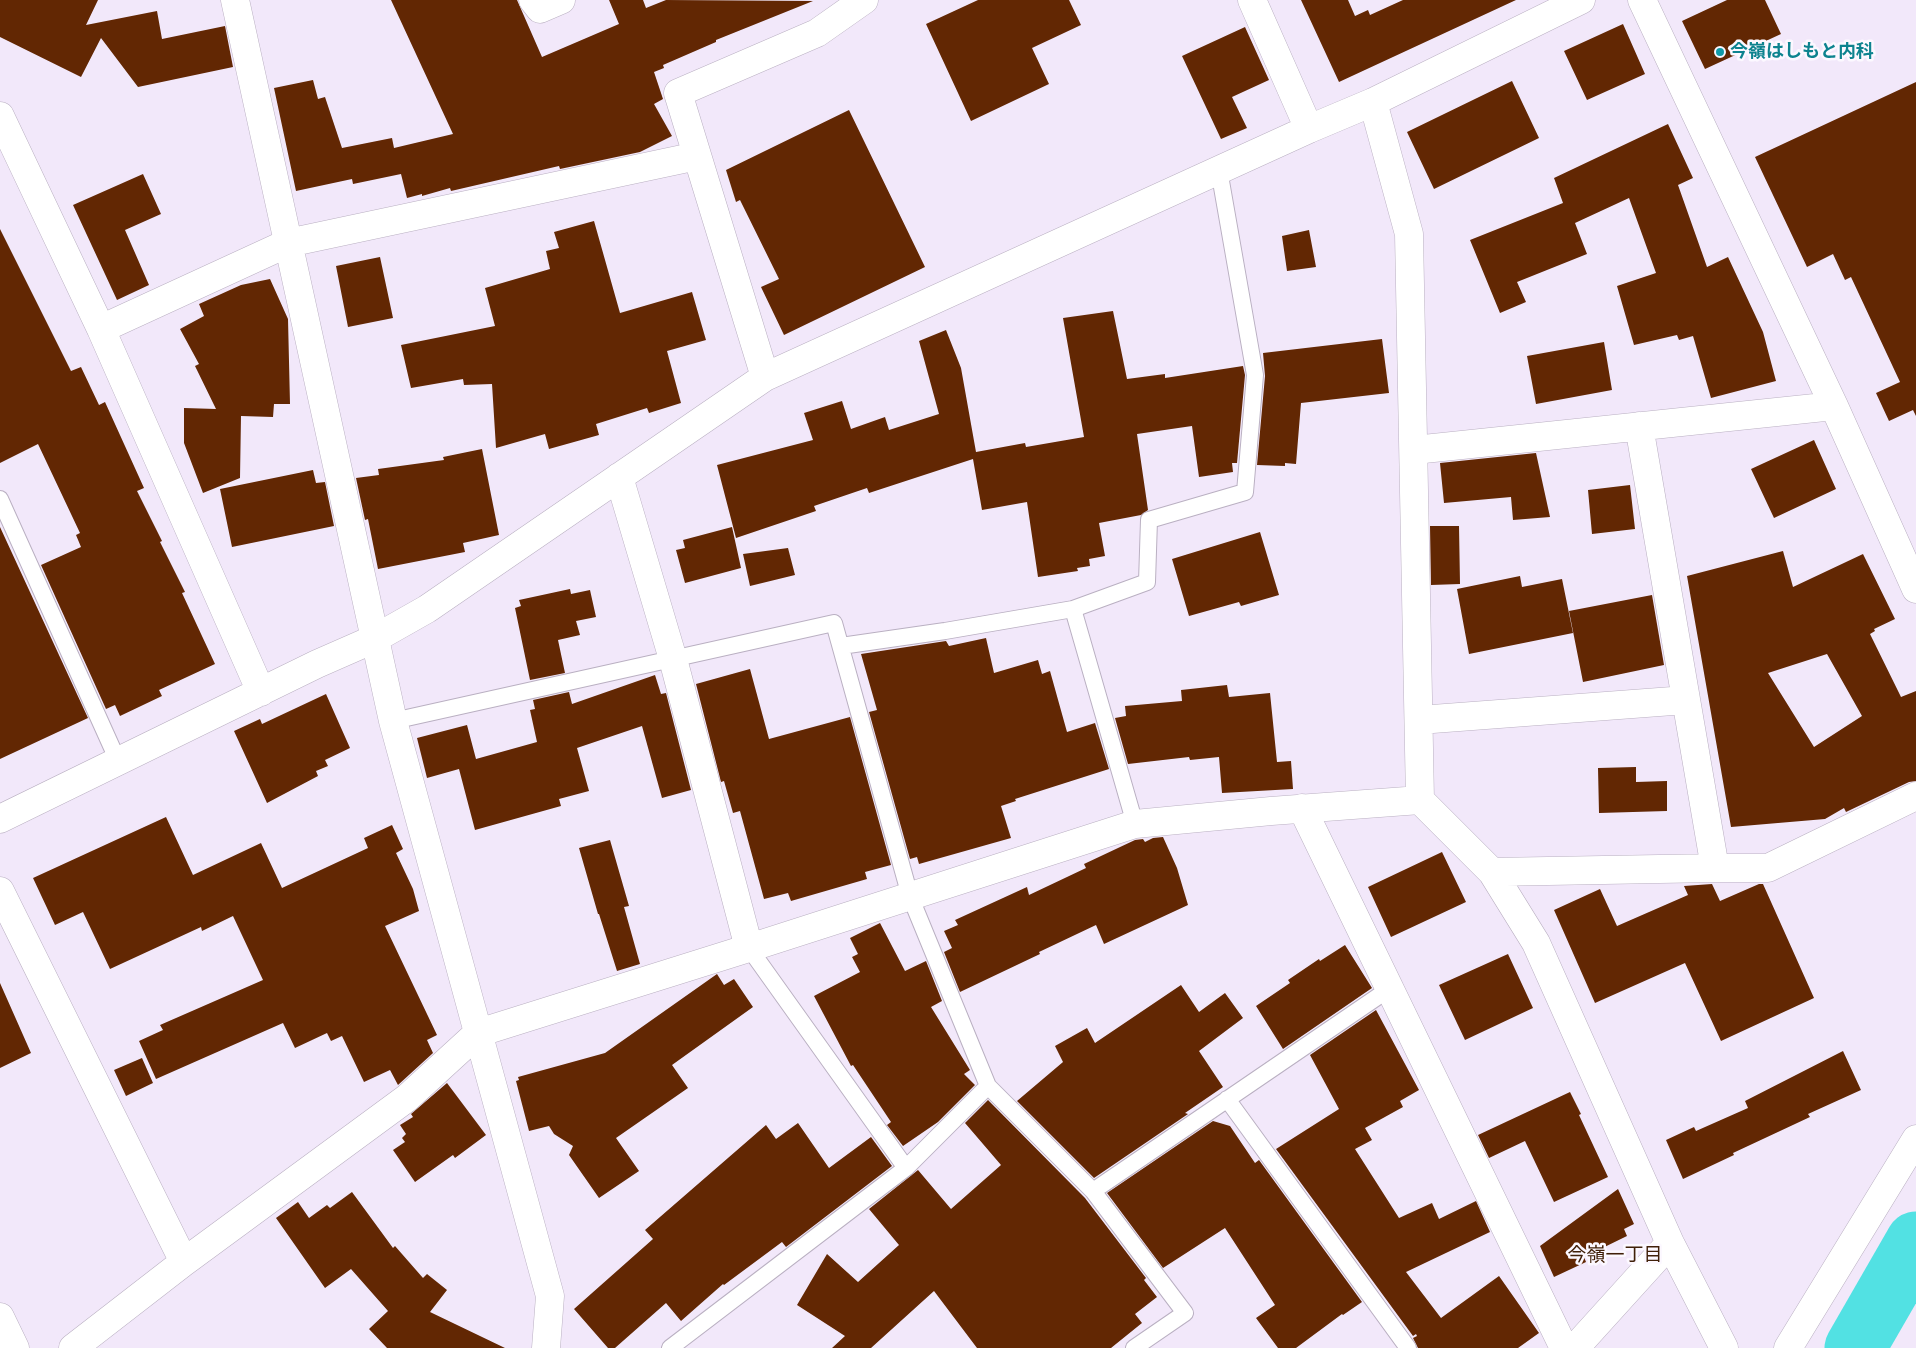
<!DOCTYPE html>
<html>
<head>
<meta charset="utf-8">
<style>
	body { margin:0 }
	canvas { display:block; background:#f2e8fa }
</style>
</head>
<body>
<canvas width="1916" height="1348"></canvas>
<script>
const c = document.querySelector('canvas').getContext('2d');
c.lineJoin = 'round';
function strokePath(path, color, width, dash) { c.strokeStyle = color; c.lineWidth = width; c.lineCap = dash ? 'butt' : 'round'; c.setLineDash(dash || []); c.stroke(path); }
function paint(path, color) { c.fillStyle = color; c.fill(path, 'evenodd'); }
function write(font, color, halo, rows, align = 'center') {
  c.font = font + ' "Sofia Sans Condensed","Noto Sans JP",sans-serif'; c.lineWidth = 5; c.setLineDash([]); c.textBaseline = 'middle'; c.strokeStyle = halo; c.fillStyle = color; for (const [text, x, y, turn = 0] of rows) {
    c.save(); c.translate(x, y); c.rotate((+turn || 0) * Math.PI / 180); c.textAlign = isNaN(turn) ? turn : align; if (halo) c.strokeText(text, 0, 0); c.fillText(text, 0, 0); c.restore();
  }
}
strokePath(new Path2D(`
	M1855 1348 1916 1242`), '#52e1e3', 61);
paint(new Path2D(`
	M0 0H98L86 25 157 11 162 39 225 26 233 67 138 87 101 38 81 77 0 37Z
	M391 0H517L542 57 619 24 609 0H643L646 8 666 0 813 1 716 40V42L663 65 664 68 654 72 663 99 654 104 672 136 640 152 560 169 559 166 451 191 450 188 422 196V194L407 198 401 174 353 184 352 179 296 191 274 88 313 80 318 99 325 97 342 148 392 138 394 148 453 134Z
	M978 0H1069L1081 25 1032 48 1049 84 971 121 926 24Z
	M1301 0H1348L1355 16 1368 10 1370 15 1403 0H1516L1339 82Z
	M1727 0H1765L1781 34 1705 69 1682 21Z
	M1623 24 1645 74 1587 100 1564 51Z
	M1245 27 1269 80 1232 97 1247 128 1221 139 1182 56Z
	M1512 81 1539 138 1434 189 1407 132Z
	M1916 82V416L1913 410 1889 421 1876 393 1900 382 1851 277 1845 280 1833 254 1807 267 1755 157Z
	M849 110 925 267 784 335 761 287 779 279 740 200 736 202 726 170Z
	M1668 124 1693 178 1678 185 1707 267 1728 257 1763 332 1776 381 1711 398 1693 336 1679 340 1677 335 1634 345 1617 286 1656 273 1629 198 1575 223 1587 254 1517 282 1526 302 1500 313 1470 240 1563 203 1554 178Z
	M143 174 161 214 125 230 149 285 117 300 73 205Z
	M594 221 620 313 692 292 706 340 667 351 681 403 649 413 647 408 596 424 599 435 549 449 545 434 496 448 492 384 464 385 463 379 411 388 401 345 495 326 485 288 550 269 546 251 559 248 554 232Z
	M0 229 71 371 81 367 99 405 105 402 144 488 137 491 162 541 160 542 185 592 182 593 215 664 159 690 162 696 120 716 115 705 106 709 41 565 81 547 76 535 80 533 38 444 0 463Z
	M1309 230 1316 267 1287 271 1282 236Z
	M380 257 393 318 348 327 336 266Z
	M270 279 288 319 290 404H274L273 417 241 416 240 478 203 493 184 443V408L216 409 195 366 199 364 180 329 204 316 199 304 241 285Z
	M1113 311 1127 379 1165 374V378L1243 366 1245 375 1237 463H1232L1233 472 1199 477 1192 426 1137 434 1148 510 1141 515 1099 523 1105 556 1089 559 1090 566 1077 568 1078 571 1038 577 1027 502 982 510 973 459 869 493 867 488 814 506 816 511 736 538 717 465 813 440 804 413 842 401 851 429 885 417 889 430 939 414 919 341 946 330 961 368 976 452 1025 443 1026 447 1084 437 1063 318Z
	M1382 339 1389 393 1301 403 1296 464 1285 463V466L1257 465 1265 376 1263 353Z
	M1604 342 1612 390 1536 404 1527 356Z
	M1814 440 1836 489 1774 518 1751 469Z
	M482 449 499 535 463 543 465 552 378 569 368 519 365 520 356 478 379 475 378 469 444 460 443 457Z
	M1536 453 1550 517 1513 520 1511 497 1444 503 1440 463Z
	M313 470 316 483 325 482 334 526 232 547 220 489Z
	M1630 485 1635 529 1592 534 1588 490Z
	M1430 526H1459L1460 584 1431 585Z
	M0 527 88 718 0 759Z
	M732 527 741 568 685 583 676 550 685 548 683 540Z
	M1260 532 1279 595 1241 606 1239 602 1189 616 1172 559Z
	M788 548 795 575 750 586 743 554Z
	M1783 551 1793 587 1863 554 1895 619 1874 629 1875 631 1870 634 1901 697 1916 691V781L1909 782 1846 812 1844 808 1825 819 1731 827 1687 576ZM1827 654 1862 716 1814 747 1768 673Z
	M1520 576 1522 587 1562 579 1573 633 1469 654 1457 589Z
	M570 589 571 594 590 590 596 617 576 621 580 635 558 640 565 673 530 680 515 608 521 606 519 600Z
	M1652 595 1664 665 1583 682 1569 611Z
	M986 638 994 673 1038 660 1042 674 1050 671 1067 732 1095 723 1109 769 1015 799 1016 801 1001 806 1011 838 919 864 917 857 910 859 869 712 877 710 861 654 946 641 949 646Z
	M750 669 769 739 850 717 891 865 865 872 867 879 791 901 788 893 764 899 740 811 733 813 724 781 721 782 696 684Z
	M655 675 661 694 666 693 691 790 662 798 642 726 577 748 589 791 559 799 561 806 475 830 459 769 427 778 417 738 467 725 476 759 537 742 530 710 535 709 533 700 569 692 572 704Z
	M1227 685 1229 697 1270 693 1277 762 1291 761 1293 789 1222 793 1219 757 1190 760 1189 757 1128 764 1115 718 1126 716 1125 706 1182 701 1181 690Z
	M326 694 350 748 325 760 328 766 316 771 318 776 267 803 234 731 260 719 262 724Z
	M1636 767V782L1667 781V811L1599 813 1598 768Z
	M166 817 193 875 261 843 282 888 368 848 364 838 392 825 403 849 396 853 413 889 419 911 385 926 437 1035 427 1040 433 1053 398 1085 390 1070 364 1082 342 1036 331 1041 327 1033 295 1048 283 1023 156 1079 139 1041 163 1030 160 1025 263 980 233 916 202 931 201 927 110 969 83 912 55 925 33 878Z
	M1163 837 1177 868 1188 905 1104 944 1096 925 1039 952 1040 954 960 992 944 952 952 948 944 931 958 925 955 920 1027 887 1029 895 1086 868 1084 864 1135 840 1143 839 1145 842 1153 838Z
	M610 840 629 906 624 907 640 964 617 971 599 914H598L579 848Z
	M1442 852 1466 902 1391 937 1368 887Z
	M1712 884 1720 901 1759 884H1763L1814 998 1721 1041 1685 963 1595 1003 1554 910 1600 889 1617 926 1688 895 1684 886Z
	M880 923 905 971 926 961 942 1001 931 1007 970 1070 964 1074 975 1085 938 1122 903 1146 887 1125 891 1122 853 1065 851 1066 814 996 860 972 852 957 858 954 850 938Z
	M1345 945 1372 988 1283 1049 1256 1006 1290 983 1288 980 1319 959 1320 961Z
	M1508 954 1533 1008 1465 1040 1439 985Z
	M717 974 724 985 734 979 753 1007 672 1065 688 1088 616 1138 639 1171 599 1198 569 1155 573 1146 554 1134 549 1126 529 1131 516 1081 519 1080 518 1077 605 1053Z
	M0 983 31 1053 0 1068Z
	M1181 985 1199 1012 1225 993 1243 1018 1199 1051 1223 1087 1185 1113 1188 1114 1094 1178 1017 1101 1063 1062 1055 1046 1087 1028 1095 1043Z
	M1376 1010 1419 1090 1400 1101 1403 1107 1365 1128 1372 1140 1355 1149 1399 1218 1432 1203 1439 1219 1476 1201 1490 1232 1406 1272 1441 1318 1499 1276 1539 1333 1518 1348H1418L1413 1338 1417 1336 1416 1334 1413 1336 1276 1149 1339 1109 1310 1055Z
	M1843 1051 1861 1090 1808 1114 1810 1117 1733 1153 1734 1155 1683 1179 1666 1140 1694 1127 1696 1131 1748 1108 1745 1101Z
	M142 1058 153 1083 126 1096 114 1070Z
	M447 1083 486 1135 455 1158 453 1155 415 1182 393 1150 405 1142 402 1138 406 1134 400 1125 413 1117 411 1114Z
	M1570 1092 1581 1114 1579 1115 1608 1177 1554 1202 1525 1141 1489 1158 1478 1135Z
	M988 1100 1085 1198 1146 1278 1144 1280 1157 1297 1135 1314 1142 1323 1111 1348H977L934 1291 871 1348H832L845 1336 797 1305 827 1254 858 1282 899 1245 869 1209 918 1170 951 1209 1001 1165 965 1123Z
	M1213 1121 1230 1126 1255 1163 1259 1160 1362 1302 1343 1315 1342 1314 1296 1348H1278L1256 1318 1275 1305 1225 1228 1163 1268 1107 1193Z
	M798 1123 829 1168 871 1137 892 1166 786 1247 782 1242 724 1285 723 1284 681 1321 666 1303 615 1348H608L574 1309 653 1239 645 1230 766 1125 776 1139Z
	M1618 1189 1634 1224 1624 1229 1627 1236 1584 1257 1586 1262 1554 1277 1540 1246Z
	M352 1192 393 1248 395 1246 423 1278 427 1274 447 1290 430 1312 505 1348H387L369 1329 388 1311 351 1269 325 1288 276 1218 298 1202 309 1218 327 1205 330 1208Z`), '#622703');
const service = new Path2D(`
	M0 499 118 761
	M1073 609 1147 582 1149 520 1245 492 1255 375 1219 170
	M841 646 945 631 1073 609 1135 824
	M393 721 834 623 910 896 988 1086 1093 1191
	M749 948 906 1168
	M1227 1099 1408 1348
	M670 1348 906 1168 988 1086
	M1134 1348 1185 1313 1093 1191 1389 989`);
const minor = new Path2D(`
	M235 0 393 721 550 1296 546 1348
	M533 0 540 9 561 0
	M1252 0 1309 129
	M1642 0 1834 406 1916 589
	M1373 102 1409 234 1420 800 1492 872 1536 943 1670 1243 1724 1348
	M0 116 101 329 261 692
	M101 329 288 243 697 156
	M765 377 678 93 817 33 864 0
	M1414 450 1834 406
	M619 477 673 659 749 948
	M1419 720 1686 700
	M1302 808 1564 1348
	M0 819 317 664 374 639 427 609 765 377 1309 129 1373 102 1581 0
	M1715 868H1768L1916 796
	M1492 872 1715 868 1639 426
	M0 891 184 1262
	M0 1317 15 1348
	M73 1348 184 1262 407 1098 478 1033 749 948 1135 824 1271 811 1420 800
	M1575 1348 1670 1243
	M1788 1348 1916 1139`);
strokePath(service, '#bab0c2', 18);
strokePath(minor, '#bab0c2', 29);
strokePath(service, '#fff', 16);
strokePath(minor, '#fff', 28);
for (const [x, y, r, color] of [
	[1720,52,5,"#0f9aa8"]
]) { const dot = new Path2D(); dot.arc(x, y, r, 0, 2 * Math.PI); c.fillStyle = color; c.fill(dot); strokePath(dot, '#fcf8ff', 2); }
write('bold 18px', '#0d838f', '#fcf8ff', [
	["今嶺はしもと内科",1730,52]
], 'left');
write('19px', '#402009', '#fcf8ff', [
	["今嶺一丁目",1615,1256]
]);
</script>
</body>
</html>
